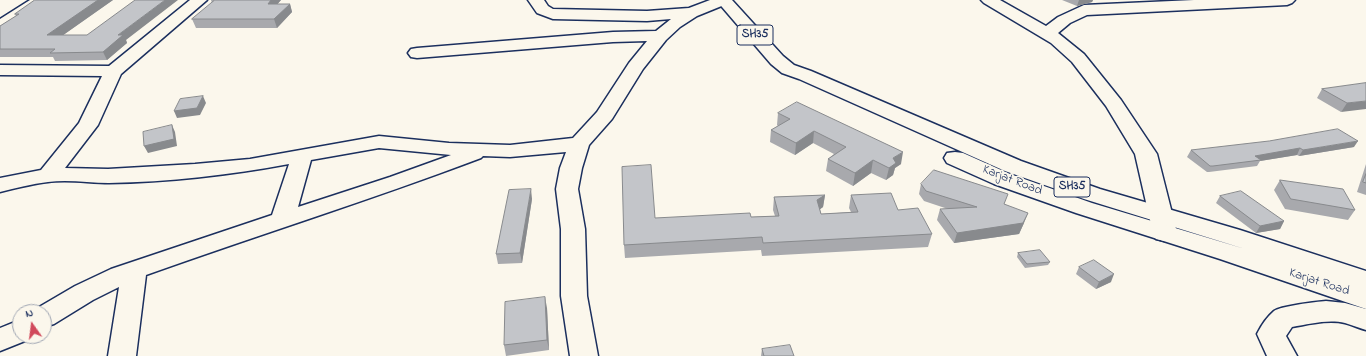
<!DOCTYPE html>
<html>
<head>
<meta charset="utf-8">
<style>
	body { margin:0 }
	#map { position:relative; width:1366px; height:356px; overflow:hidden; background:#fbf7ec; font-family:"Indie Flower",sans-serif }
	canvas { display:block }
	.north { position:absolute; left:12px; top:304px; width:40px; height:40px; box-sizing:border-box; background:#fbf7ec; border:1px solid #a1a7b3; border-radius:50%; rotate:346deg; font-size:11px; font-weight:700; line-height:16px; text-align:center; color:#1b2f5e }
	.north::after { content:''; display:block; margin:auto; width:14px; height:18px; background:#d1495b; clip-path:polygon(50% 0,100% 100%,50% 72%,0 100%) }
</style>
</head>
<body>
<div id="map">
<canvas width="1366" height="356"></canvas>
<div class="north">N</div>
</div>
<script>
const c = document.querySelector('canvas').getContext('2d');
c.lineJoin = 'round';
function strokePath(path, color, width, dash) { c.strokeStyle = color; c.lineWidth = width; c.lineCap = dash ? 'butt' : 'round'; c.setLineDash(dash || []); c.stroke(path); }
function paint(path, color) { c.fillStyle = color; c.fill(path, 'evenodd'); }
function write(font, color, halo, rows, align = 'center') {
  c.font = font + ' "Indie Flower",sans-serif'; c.lineWidth = 3.5; c.setLineDash([]); c.textBaseline = 'middle'; c.strokeStyle = halo; c.fillStyle = color; for (const [text, x, y, turn = 0] of rows) {
    c.save(); c.translate(x, y); c.rotate((+turn || 0) * Math.PI / 180); c.textAlign = isNaN(turn) ? turn : align; if (halo) c.strokeText(text, 0, 0); c.fillText(text, 0, 0); c.restore();
  }
}
const minor = new Path2D(`
	M30 0H48L45 3 6 29 0 31V19Z
	M190 0H207L121 74 98 125 65 168 108 169 195 164 250 159 379 136 449 143 510 145 573 138 597 112 629 63 647 41 613 42 417 58 411 57 408 53 411 49 417 48 613 32 656 31 671 19 647 21 553 19 537 13 528 0H544L548 6 553 9 647 11 689 8 710 0H732L729 3 697 16 680 27 666 40 643 69 612 119 589 145 582 168 578 189 585 229 587 296 598 356H570L561 296V229L556 189 560 168 566 152 510 157 483 156 481 158C370 200 258 235 146 275L136 356H108L119 287 93 300 54 324 44 327V312H33L34 310 75 286 111 269 272 215 289 164C230 175 169 182 109 183 89 183 68 179 48 182 32 184 16 188 0 192V178L41 170 79 123 102 76 0 75V65L109 66ZM379 148 451 155 390 177 298 207 311 160Z
	M981 0H1000L1046 26 1058 17 1084 5 1194 0H1295L1292 3 1287 5 1087 15 1070 23 1058 33 1084 54 1121 100 1157 154 1177 233 1174 239 1165 241 1156 239 1153 233 1135 154 1106 106 1072 62 1051 43 984 3Z
	M1326 301 1345 303 1366 309V330C1359 328 1352 325 1345 323 1328 319 1310 324 1292 327L1286 336 1297 356H1267L1257 334C1261 326 1267 317 1274 311 1281 306 1315 302 1326 301Z
	M20 320V336H31L30 339 0 351V328Z`);
const major = new Path2D(`
	M716 0H732L783 56 794 65 811 71 1021 161 1100 189 1240 230 1366 271V309L1220 259 1076 213 994 184 947 163 944 158 947 153 955 152 963 153 1010 174 1092 203 1245 249 1084 199 1005 171 799 79 782 73 771 64Z`);
strokePath(minor, '#1b2f5e', 3);
strokePath(major, '#1b2f5e', 3);
paint(minor, '#fbf7ec');
paint(major, '#fbf7ec');
paint(new Path2D(`
	M35 0H113L63 35 126 40 127 43 107 60 55 61 53 57H0V26L16 16 15 14Z
	M211 0H281L277 4H290L292 12 277 28H196L192 19 212 3Z
	M1062 0H1093L1092 2 1077 6Z
	M1366 83 1341 112 1317 98 1322 89Z
	M778 113 901 164 895 168 893 175 886 180 871 173 853 186 826 171 828 159 834 154 813 143 795 155 770 142 771 130 778 126 777 125Z
	M1354 147 1299 156 1297 155 1260 161 1257 166 1209 172H1207L1187 157 1191 150Z
	M1366 164V195L1357 192Z
	M1280 180 1355 210 1348 220 1285 209 1274 190Z
	M921 184 1004 204 1024 223 1019 234 954 243 937 220 940 209H948L924 201 919 194Z
	M825 195 823 207 820 209 821 214 851 212 849 208 851 195 898 210 932 234 928 247 762 256 761 250 625 258 624 245 655 218 751 217 775 216 773 210 774 197Z
	M1220 196 1284 221 1280 229 1256 233 1216 203Z
	M532 199 522 263 498 264 496 254Z
	M1018 253 1050 262 1048 265 1025 268 1017 257Z
	M1079 267 1111 282 1096 289 1076 274Z
	M547 308 549 350 506 356 504 345Z
	M762 349 794 356H761Z`), '#a8a9ad');
paint(new Path2D(`
	M98 0H113L52 43 47 35Z
	M165 0H178L126 40 127 43 107 60 103 52 118 35Z
	M271 0H281L271 12 268 4Z
	M1079 0H1093L1092 2 1077 6Z
	M290 4 292 12 277 28 274 19Z
	M203 96 206 103 200 115 177 118 174 111Z
	M1366 101V109L1341 112 1347 103Z
	M172 125 175 132 177 146 148 153 144 146Z
	M814 131 813 143 795 155 796 143Z
	M1358 141 1354 147 1299 156 1303 150Z
	M1300 148 1297 155 1260 161 1261 160 1255 156Z
	M903 152 901 164 895 168 893 175 886 180 889 168 893 158Z
	M873 160 871 173 853 186 855 173Z
	M531 189 532 199 522 263 520 253Z
	M825 195 823 207 815 213 817 200Z
	M1028 213 1024 223 1019 234 954 243 957 233Z
	M1284 221 1280 229 1256 233 1260 226Z
	M1114 274 1111 282 1096 289 1099 282Z
	M545 297 547 308 549 350 547 340Z`), '#888a8d');
const building = new Path2D(`
	M35 0H98L47 35H87L135 0H165L118 35H123L103 52 50 53 55 49H0V26L19 14H15Z
	M215 0H271L268 4H290L274 19H192Z
	M1366 83V101L1347 103 1322 89Z
	M203 96 197 108 174 111 180 99Z
	M797 102 903 152 893 158 896 163 889 168 873 160 855 173 828 159 846 147 814 131 796 143 771 130 790 119 778 113Z
	M172 125 174 139 144 146 143 132Z
	M1338 129 1358 141 1303 150 1300 148 1255 156 1261 160 1213 166H1210L1191 150 1269 141Z
	M651 165 655 218 750 213 751 217 779 216 774 197 825 195 817 200 821 214 858 212 851 195 891 193 898 210 918 208 932 234 763 243 762 237 624 245 622 167Z
	M934 170 1008 194 1004 204 1028 213 1023 223 957 233 940 209 977 207 926 191 921 184Z
	M1366 174V183L1363 182Z
	M1280 180 1343 189 1355 210 1291 199Z
	M531 189 520 253 496 254 509 190Z
	M1241 191 1284 221 1260 226 1220 196Z
	M1040 250 1050 262 1027 264 1018 253Z
	M1094 260 1114 274 1099 282 1079 267Z
	M545 297 547 340 504 345 505 302Z
	M790 345 794 356H764L762 349Z`);
paint(building, '#c3c5c9');
strokePath(building, '#888a8d', 1);
for (const [x, y, w] of [
	[755,35,36],
	[1072,187,36]
]) { const box = new Path2D(); box.roundRect(x - w / 2, y - 10, w, 20, 3); c.fillStyle = '#fbf7ec'; c.fill(box); strokePath(box, '#1b2f5e', 1); }
write('bold 12px', '#1b2f5e', null, [
	["SH35",755,35],
	["SH35",1072,187]
]);
write('13px', '#1b2f5e', '#fbf7ec', [
	["Karjat Road",1012,181,21],
	["Karjat Road",1319,283,18]
]);
</script>
</body>
</html>
